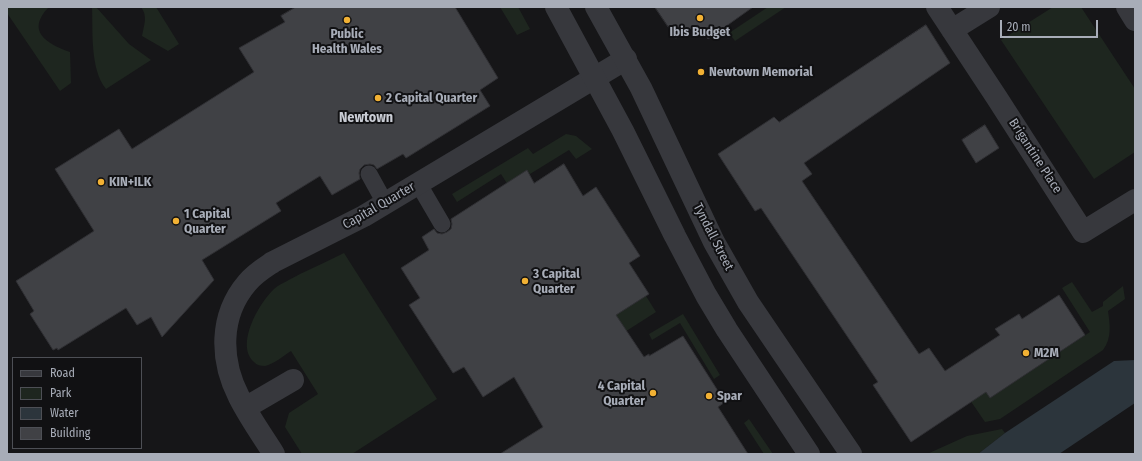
<!DOCTYPE html>
<html>
<head>
<meta charset="utf-8">
<style>
	body { margin:0 }
	#map { position:relative; width:1142px; height:461px; overflow:hidden; background:#161618; font-family:"Fira Sans Condensed",sans-serif }
	canvas { display:block }
	.frame { position:absolute; inset:0; border:8px solid #a8adb8; pointer-events:none }
	.legend { position:absolute; left:12px; top:357px; width:130px; height:92px; box-sizing:border-box; background:#111113; border:1px solid #4d4f55; margin:0; padding:5px 7px; list-style:none; font-size:12px; color:#a8adb8 }
	.legend li { display:flex; align-items:center; gap:8px; height:20px }
	.legend b { width:20px; border:1px solid #4d4f55 }
	.scale { position:absolute; left:1000px; top:20px; width:98px; height:18px; box-sizing:border-box; border:2px solid #a8adb8; border-top:0; padding-left:5px; font-size:12px; line-height:14px; white-space:nowrap; color:#a8adb8; -webkit-text-stroke:3px #111113; paint-order:stroke }
</style>
</head>
<body>
<div id="map">
<canvas width="1142" height="461"></canvas>
<div class="frame"></div>
<ul class="legend">
<li><b style="height:5px;background:#37383d"></b>Road</li>
<li><b style="height:11px;background:#1e261f"></b>Park</li>
<li><b style="height:11px;background:#2c353c"></b>Water</li>
<li><b style="height:11px;background:#404145"></b>Building</li>
</ul>
<div class="scale">20 m</div>
</div>
<script>
const c = document.querySelector('canvas').getContext('2d');
c.lineJoin = 'round';
function paint(path, color) { c.fillStyle = color; c.fill(path, 'evenodd'); }
function strokePath(path, color, width, dash) { c.strokeStyle = color; c.lineWidth = width; c.lineCap = dash ? 'butt' : 'round'; c.setLineDash(dash || []); c.stroke(path); }
function write(font, color, halo, rows, align = 'center') {
  c.font = font + ' "Fira Sans Condensed",sans-serif'; c.lineWidth = 4; c.setLineDash([]); c.textBaseline = 'middle'; c.strokeStyle = halo; c.fillStyle = color; for (const [text, x, y, turn = 0] of rows) {
    c.save(); c.translate(x, y); c.rotate((+turn || 0) * Math.PI / 180); c.textAlign = isNaN(turn) ? turn : align; if (halo) c.strokeText(text, 0, 0); c.fillText(text, 0, 0); c.restore();
  }
}
paint(new Path2D(`
	M7 7H49C25 31 47 44 70 52L71 83 60 91 7 13Z
	M92 7H96L129 44 151 60 106 89C90 69 93 32 92 7Z
	M141 7H156L179 44 168 51 142 36C144 25 148 16 141 7Z
	M500 7H518L530 29 517 35Z
	M768 7H786L735 41 729 33Z
	M1053 7H1081L1135 89V152L1094 179 1001 40Z
	M566 134 576 136 592 149 576 159 569 150 530 174 527 170 508 185 501 174 457 202 452 194 528 148 533 154Z
	M344 253 437 399 352 454H302L285 427 289 413 318 394 291 351C283 356 274 364 265 366 260 366 257 365 254 362 235 345 259 303 274 289 281 283 292 279 300 274 315 267 330 260 344 253Z
	M1072 282 1092 312 1103 306V302L1123 286 1125 299 1108 311C1110 325 1112 338 1103 350L1000 419 985 422 957 381 986 391 990 398 1090 332 1062 288Z
	M646 296 656 312 570 367 623 326 615 314 620 312Z
	M683 314 720 375 714 379 680 323 652 340 649 334Z
	M749 419 773 454H764L744 423Z
	M1002 429 1005 433 978 454H927L967 436Z`), '#1e261f');
paint(new Path2D(`
	M1135 360V403L1059 454H978L1005 433 1114 361Z`), '#2c353c');
const building = new Path2D(`
	M296 7H455L498 78 480 90 490 106 406 158 403 154 377 169 374 165 370 164 364 165 360 169 359 173 360 179 332 195 320 176 276 203 281 211 202 260 214 280 162 337 151 317 137 325 126 308 58 350 57 348 53 350 30 314 34 311 16 281 94 231 55 169 119 129 132 149 254 72 239 48 285 22 281 16Z
	M655 7H753L708 39 698 25 676 38Z
	M926 25 950 63 804 163 812 174 802 181 919 354 929 348 945 371 1000 335 995 329 1019 314 1022 319 1059 295 1085 335 990 398 986 392 911 442 873 385 878 382 761 208 755 211 718 154 774 117 779 122Z
	M985 125 999 148 976 163 962 140Z
	M564 164 583 196 596 187 640 256 629 263 649 294 616 315 644 357 649 354V356L683 336 725 402 718 407 748 454H500L543 427 514 377 483 397 464 367 453 373 409 305 420 298 401 268 429 250 422 237 434 229 437 233 442 234 447 232 451 229 452 224 451 219 527 170 534 183Z`);
paint(building, '#404145');
strokePath(building, '#303034', 1);
strokePath(new Path2D(`
	M369 174 385 203
	M418 183 442 224`), '#37383d', 17);
strokePath(new Path2D(`
	M937 7 997 98 1083 232 1135 200
	M1127 7 1135 20
	M952 30 989 7
	M245 408 293 380
	M274 454C262 435 249 417 239 397 220 360 219 316 247 283 254 274 264 268 273 262L364 216 626 59`), '#37383d', 22);
strokePath(new Path2D(`
	M556 7 623 131 675 236 706 295 727 330 809 454
	M596 7 641 88 714 242 748 302 851 454`), '#37383d', 22);
for (const [x, y, r, color] of [
	[700,18,4,"#f2b134"],
	[347,20,4,"#f2b134"],
	[701,72,4,"#f2b134"],
	[378,98,4,"#f2b134"],
	[101,182,4,"#f2b134"],
	[176,221,4,"#f2b134"],
	[525,281,4,"#f2b134"],
	[1026,353,4,"#f2b134"],
	[653,393,4,"#f2b134"],
	[709,396,4,"#f2b134"]
]) { const dot = new Path2D(); dot.arc(x, y, r, 0, 2 * Math.PI); c.fillStyle = color; c.fill(dot); strokePath(dot, '#111113', 1.5); }
write('bold 13px', '#a8adb8', '#111113', [
	["Ibis Budget",700,32,"center"],
	["Public",347,34,"center"],
	["Health Wales",347,49,"center"],
	["Newtown Memorial",709,72],
	["2 Capital Quarter",386,98],
	["KIN+ILK",109,182],
	["1 Capital",184,214],
	["Quarter",184,229],
	["3 Capital",533,274],
	["Quarter",533,289],
	["M2M",1034,353],
	["4 Capital",645,386,"right"],
	["Quarter",645,401,"right"],
	["Spar",717,396]
], 'left');
write('13px', '#a8adb8', '#111113', [
	["Brigantine Place",1035,156,57],
	["Capital Quarter",379,206,-30],
	["Tyndall Street",713,237,63]
]);
write('bold 14px', '#c9ccd4', '#111113', [
	["Newtown",366,118]
]);
</script>
</body>
</html>
